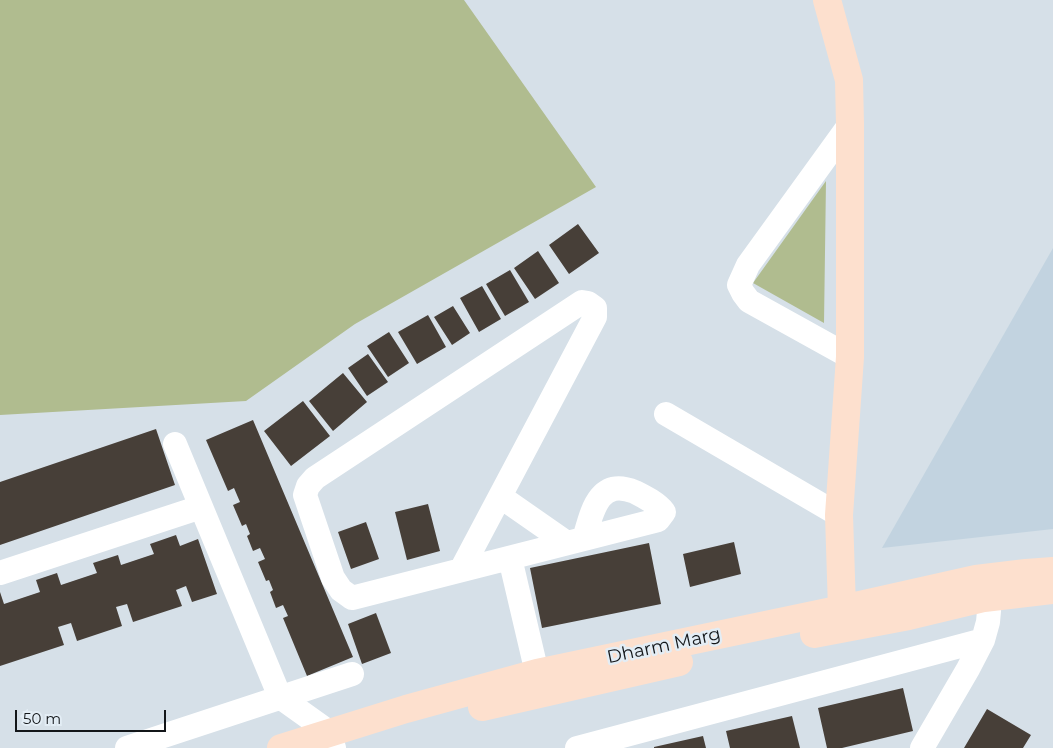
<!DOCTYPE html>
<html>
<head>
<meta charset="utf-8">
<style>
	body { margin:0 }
	#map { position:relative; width:1053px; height:748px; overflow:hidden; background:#d6e0e8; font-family:Montserrat,sans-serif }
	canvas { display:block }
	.scale { position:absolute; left:15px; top:710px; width:151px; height:22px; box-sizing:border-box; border:2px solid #131619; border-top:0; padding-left:6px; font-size:15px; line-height:18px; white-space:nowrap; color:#131619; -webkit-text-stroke:4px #e3edf5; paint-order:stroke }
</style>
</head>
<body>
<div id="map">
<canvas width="1053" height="748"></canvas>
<div class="scale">50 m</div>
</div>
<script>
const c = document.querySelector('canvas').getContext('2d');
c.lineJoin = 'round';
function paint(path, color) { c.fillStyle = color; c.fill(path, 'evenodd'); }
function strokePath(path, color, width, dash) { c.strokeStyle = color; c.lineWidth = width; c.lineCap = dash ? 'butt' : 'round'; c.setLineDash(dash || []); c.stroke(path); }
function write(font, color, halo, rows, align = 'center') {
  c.font = font + ' Montserrat,sans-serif'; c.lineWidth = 5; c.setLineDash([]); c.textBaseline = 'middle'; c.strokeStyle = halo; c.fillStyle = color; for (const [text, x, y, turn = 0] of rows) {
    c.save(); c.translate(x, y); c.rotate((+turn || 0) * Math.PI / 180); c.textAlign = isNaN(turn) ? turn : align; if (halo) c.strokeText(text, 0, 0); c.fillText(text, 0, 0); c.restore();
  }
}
paint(new Path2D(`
	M1053 248V529L882 548Z`), '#c2d3e0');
paint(new Path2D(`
	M0 0H464L596 187 355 324 246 401 0 415Z
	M826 181 824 323 753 283Z`), '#b0bc8f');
paint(new Path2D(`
	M578 224 599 253 569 274 549 245Z
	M538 251 559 283 535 299 514 268Z
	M510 270 529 302 505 316 486 284Z
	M482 286 501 319 479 332 460 298Z
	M453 306 470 333 452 345 434 317Z
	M428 315 446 347 417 364 398 332Z
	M389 332 409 363 388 377 367 346Z
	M368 354 388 382 367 396 348 368Z
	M343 373 367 402 333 431 309 401Z
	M303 401 330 436 291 466 264 431Z
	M253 420 353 657 307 676 283 618 288 616 283 605 276 608 270 592 273 590 269 580 266 581 258 562 265 559 260 548 253 551 247 536 250 534 246 524 242 526 233 505 240 502 234 488 228 491 206 440Z
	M156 429 175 485 0 545V482Z
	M428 504 440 551 407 560 395 512Z
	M366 522 379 559 351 569 338 532Z
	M176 535 180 546 198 539 217 594 192 602 186 586 176 590 182 606 133 622 127 604 116 607 122 626 77 641 71 623 58 627 64 645 0 666V592L4 604 40 592 36 580 57 573 61 585 97 573 93 563 118 555 121 565 154 554 150 544Z
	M734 542 741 574 690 587 683 554Z
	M649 543 661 604 542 628 530 568Z
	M376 613 391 653 362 664 348 624Z
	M903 688 913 731 842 748H827L818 708Z
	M987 709 1031 735 1023 748H964Z
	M792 716 800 748H730L726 731Z
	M703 736 706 748H654V747Z`), '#473f38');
strokePath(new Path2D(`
	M850 357 749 301 743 293 739 285 748 265 850 124
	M666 414 839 515
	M175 444 280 697 329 732 334 748
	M501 497 567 543
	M510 558 537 673
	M461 570 595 317V308L588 303 582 302 315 478 308 486 305 495 333 578 341 590 352 598 658 520 664 512C657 503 645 497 635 492 598 477 592 512 584 539
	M0 573 201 507
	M127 748 352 674
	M577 748 983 640
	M922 748 968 669 983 640 988 622 989 611 984 598`), '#fff', 24);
strokePath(new Path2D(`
	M827 0 849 80 850 124V357L839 515 842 609
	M814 634 909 616 984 598 1053 590
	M482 707 679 662
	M281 748 406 709 537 673 842 609 976 579 1026 573 1053 571`), '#fde0ce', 28);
write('18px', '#131619', '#e3edf5', [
	["Dharm Marg",664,646,-12]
]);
</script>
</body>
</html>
